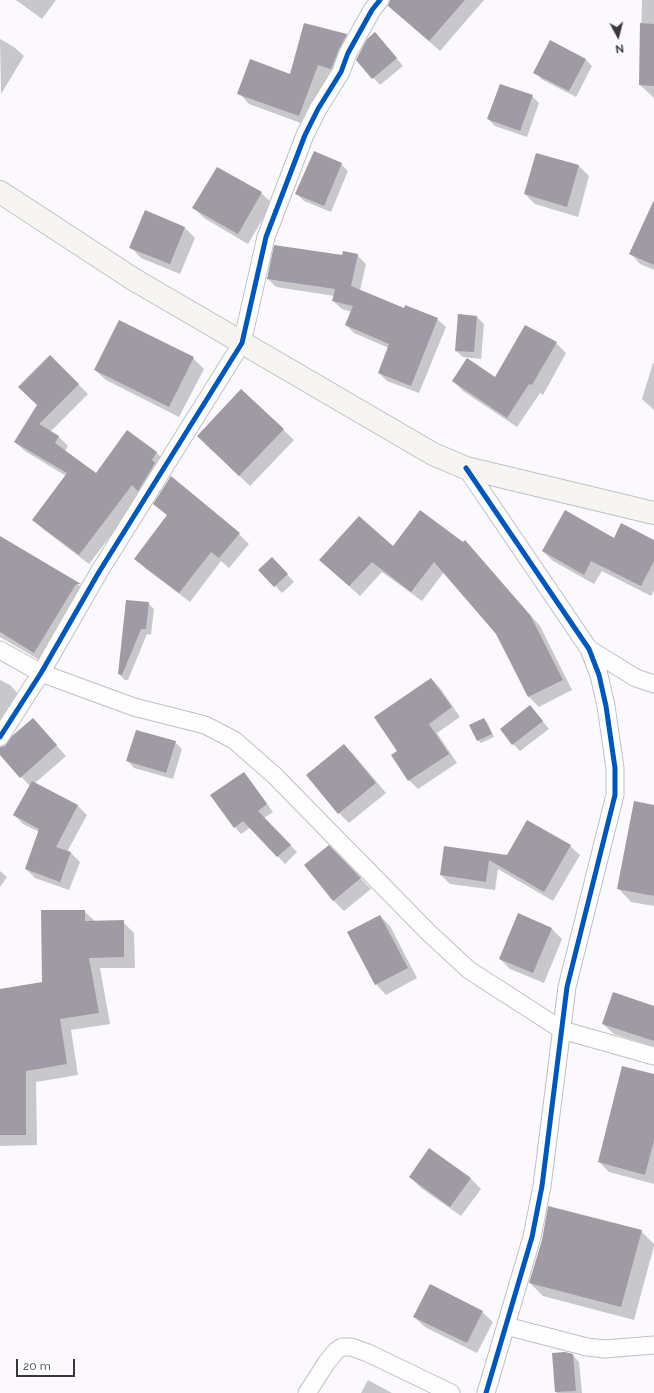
<!DOCTYPE html>
<html>
<head>
<meta charset="utf-8">
<style>
	body { margin:0 }
	#map { position:relative; width:654px; height:1393px; overflow:hidden; background:#fbf9fd; font-family:Raleway,sans-serif }
	canvas { display:block }
	.north { position:absolute; left:598px; top:16px; width:40px; height:40px; -webkit-text-stroke:3px #fff; paint-order:stroke; rotate:173deg; font-size:11px; font-weight:700; line-height:16px; text-align:center; color:#39363c }
	.north::after { content:''; display:block; margin:auto; width:14px; height:18px; background:#39363c; clip-path:polygon(50% 0,100% 100%,50% 72%,0 100%) }
	.scale { position:absolute; left:16px; top:1359px; width:59px; height:18px; box-sizing:border-box; border:2px solid #39363c; border-top:0; padding-left:5px; font-size:12px; line-height:14px; white-space:nowrap; color:#39363c; -webkit-text-stroke:3px #fff; paint-order:stroke }
</style>
</head>
<body>
<div id="map">
<canvas width="654" height="1393"></canvas>
<div class="north">N</div>
<div class="scale">20 m</div>
</div>
<script>
const c = document.querySelector('canvas').getContext('2d');
c.lineJoin = 'round';
function paint(path, color) { c.fillStyle = color; c.fill(path, 'evenodd'); }
function strokePath(path, color, width, dash) { c.strokeStyle = color; c.lineWidth = width; c.lineCap = dash ? 'butt' : 'round'; c.setLineDash(dash || []); c.stroke(path); }
paint(new Path2D(`
	M16 0H56L42 19Z
	M391 0H484L440 51 389 6Z
	M642 0H654V98L640 85Z
	M304 24 347 35 357 45 341 79 328 75 309 126 249 104 239 93 291 75Z
	M0 39 14 47 24 56 1 94Z
	M382 41 403 66 380 85 357 60Z
	M585 59 592 66 576 97 541 79 535 72Z
	M532 96 539 103 527 137 495 126 488 119Z
	M536 154 579 166 589 176 578 217 535 204 525 194Z
	M341 164 348 171 331 212 304 201 297 194Z
	M217 168 261 193 272 203 248 244 204 218 194 208Z
	M145 211 185 228 195 238 180 274 141 258 131 247Z
	M654 217V270L640 264 630 253Z
	M357 255 366 264 360 290 404 310 437 319 446 327 419 393 387 381 379 373 389 348 354 333 346 325 352 312 342 309 333 301 335 296 276 287 268 279 343 256Z
	M477 317 484 324 481 359 463 357 456 351Z
	M556 343 566 353 543 395 540 393 517 427 463 391 453 381 496 378Z
	M50 356 88 394 50 432 59 437 68 446 65 451 96 474 127 432 157 453 166 463 89 564 43 529 33 520 66 476 25 451 15 442 38 405Z
	M193 358 204 369 179 417 106 380 95 370Z
	M653 363H654V410L642 399Z
	M242 390 294 440 250 486 208 446Z
	M155 504 239 534 249 544 229 568 221 561 190 602 146 569 135 559 168 516Z
	M0 537 76 582 90 596 48 665 0 637Z
	M614 539 654 541V591L651 596 602 571 594 584 553 561 543 551Z
	M463 543 475 552 540 626 572 690 539 707 529 697 497 634 444 572 422 601 382 572 360 596 331 570 393 547Z
	M279 565 294 582 282 593 260 570Z
	M148 603 154 609 151 635 147 634 128 680H125L119 674Z
	M431 679 440 688 460 717 437 733 457 763 418 789 409 780 399 751Z
	M0 680 10 685 20 696 0 731Z
	M537 714 549 729 520 751 513 744Z
	M484 719 487 722 494 737 481 743 478 740Z
	M43 730 66 756 34 784 78 806 87 815 67 852 71 853 80 862 69 890 35 878 26 869 39 832 23 824 14 815 30 786 0 754V748Z
	M175 742 182 749 173 779 134 768 128 761Z
	M344 745 354 755 386 793 349 823 339 813Z
	M244 773 250 780 273 812 264 818 297 852 285 864 251 827 241 834 235 827Z
	M654 806V906L631 902 618 888Z
	M528 822 570 846 580 855 553 901 498 869 495 890 450 884 441 875 445 847 508 856Z
	M329 846 371 889 344 911 334 901 305 865Z
	M0 871 7 877 0 887Z
	M84 911 96 922H123L134 933 135 968H100L110 1024 71 1030 78 1075 36 1082 37 1145 0 1146V990L43 983Z
	M380 916 390 926 417 978 386 995 376 984Z
	M552 929 562 939 544 983 510 969 500 959Z
	M654 1007V1047L614 1034 603 1024Z
	M654 1075V1184L609 1172 599 1162Z
	M430 1150 471 1179 481 1189 461 1216 421 1188 410 1177Z
	M641 1231 654 1244V1246L634 1320 543 1296 530 1283Z
	M482 1312 493 1322 477 1353 425 1327 414 1317Z
	M553 1354H572L579 1362 582 1393H557L556 1392Z
	M368 1380 392 1393H361Z`), '#0003');
paint(new Path2D(`
	M390 0H465L429 41 388 6Z
	M304 23 347 34 339 49 331 69 318 65 299 116 237 94 250 59 290 74Z
	M640 23 654 24V86L639 85Z
	M375 32 397 58 372 79 356 60 367 39Z
	M550 40 586 59 569 91 533 73Z
	M500 84 533 95 520 131 487 119Z
	M314 151 342 163 324 206 295 194Z
	M536 153 579 165 567 207 524 194Z
	M217 167 262 192 238 234 192 208Z
	M654 200V265L629 254Z
	M145 210 185 227 170 264 129 248Z
	M274 245 342 255 343 251 358 254 351 286 404 308 405 305 438 318 411 386 378 373 389 344 345 325 353 306 332 301 335 289 267 279Z
	M458 314 477 316 474 352 455 351Z
	M119 320 194 357 169 407 94 370Z
	M525 325 557 342 532 385 529 384 507 418 452 381 467 358 495 377Z
	M50 355 79 384 39 424 59 436 55 443 96 473 127 430 157 452 152 460 155 463 138 491 132 485 79 555 32 520 67 473 14 442 37 405 18 387Z
	M241 389 284 429 239 476 197 436Z
	M171 476 240 533 219 558 211 552 179 593 134 559 167 515 153 504Z
	M420 510 463 542 465 540 530 615 563 680 528 697 496 634 434 562 411 592 372 562 349 586 319 560 359 516 393 546Z
	M565 510 614 538 621 523 654 540V561L641 586 591 561 584 575 542 551Z
	M0 536 81 584H76L34 653 0 632Z
	M272 557 288 574 274 587 258 570Z
	M126 600 149 602 146 629H141L122 675 118 674Z
	M431 678 452 707 429 724 449 754 408 781 391 755 397 751 374 717Z
	M530 705 543 721 512 745 500 729Z
	M33 718 57 745 20 778 0 755V747L5 746 12 736Z
	M484 718 492 734 477 741 469 725Z
	M136 730 176 741 166 773 126 761Z
	M344 744 376 783 338 814 306 775Z
	M244 772 267 804 258 811 291 845 277 857 243 821 234 828 210 795Z
	M32 781 78 805 56 847 71 852 60 882 25 869 39 829 13 815Z
	M634 801 654 805V896L617 889Z
	M527 820 571 845 544 892 489 860 486 882 440 875 444 846 507 855Z
	M329 845 361 878 333 901 304 865Z
	M41 910H85V921L124 920V957L89 958 99 1013 60 1019 67 1064 26 1071V1135H0V989L42 982Z
	M518 913 552 928 533 973 499 959Z
	M380 915 408 968 375 985 347 932Z
	M613 992 654 1006V1041L602 1024Z
	M622 1066 654 1074V1140L645 1175 598 1162Z
	M429 1148 471 1178 450 1207 409 1177Z
	M548 1206 642 1230 621 1307 529 1283 542 1240Z
	M430 1284 483 1311 467 1343 413 1317Z
	M565 1352 573 1354 576 1391 555 1392 552 1353Z`), '#9f9aa4');
const street = new Path2D(`
	M466 468 589 649 599 675 606 706 615 768V795L567 987 542 1186 532 1237 486 1393
	M589 649 636 678 654 684
	M0 650 41 673 134 707 205 725 234 740 274 775 429 933 469 970 562 1030 654 1056
	M0 737 41 673 99 572 242 343 266 237 305 135 318 109 341 72 348 53 372 10 380 0
	M506 1326 587 1347 605 1349 654 1345
	M307 1393 327 1362 336 1351 342 1347H351L368 1353 451 1393`);
const secondary = new Path2D(`
	M0 192 133 279 433 454 466 468 654 513`);
strokePath(street, '#c1bfc3', 19);
strokePath(secondary, '#c1bfc3', 24);
strokePath(street, '#fefeff', 17);
strokePath(secondary, '#f6f5f2', 22);
strokePath(new Path2D(`
	M466 468 589 649 599 675 606 706 615 768V795L567 987 542 1186 532 1237 486 1393
	M0 737 41 673 99 572 242 343 266 237 305 135 318 109 341 72 348 53 372 10 380 0`), '#0057b8', 5);
</script>
</body>
</html>
